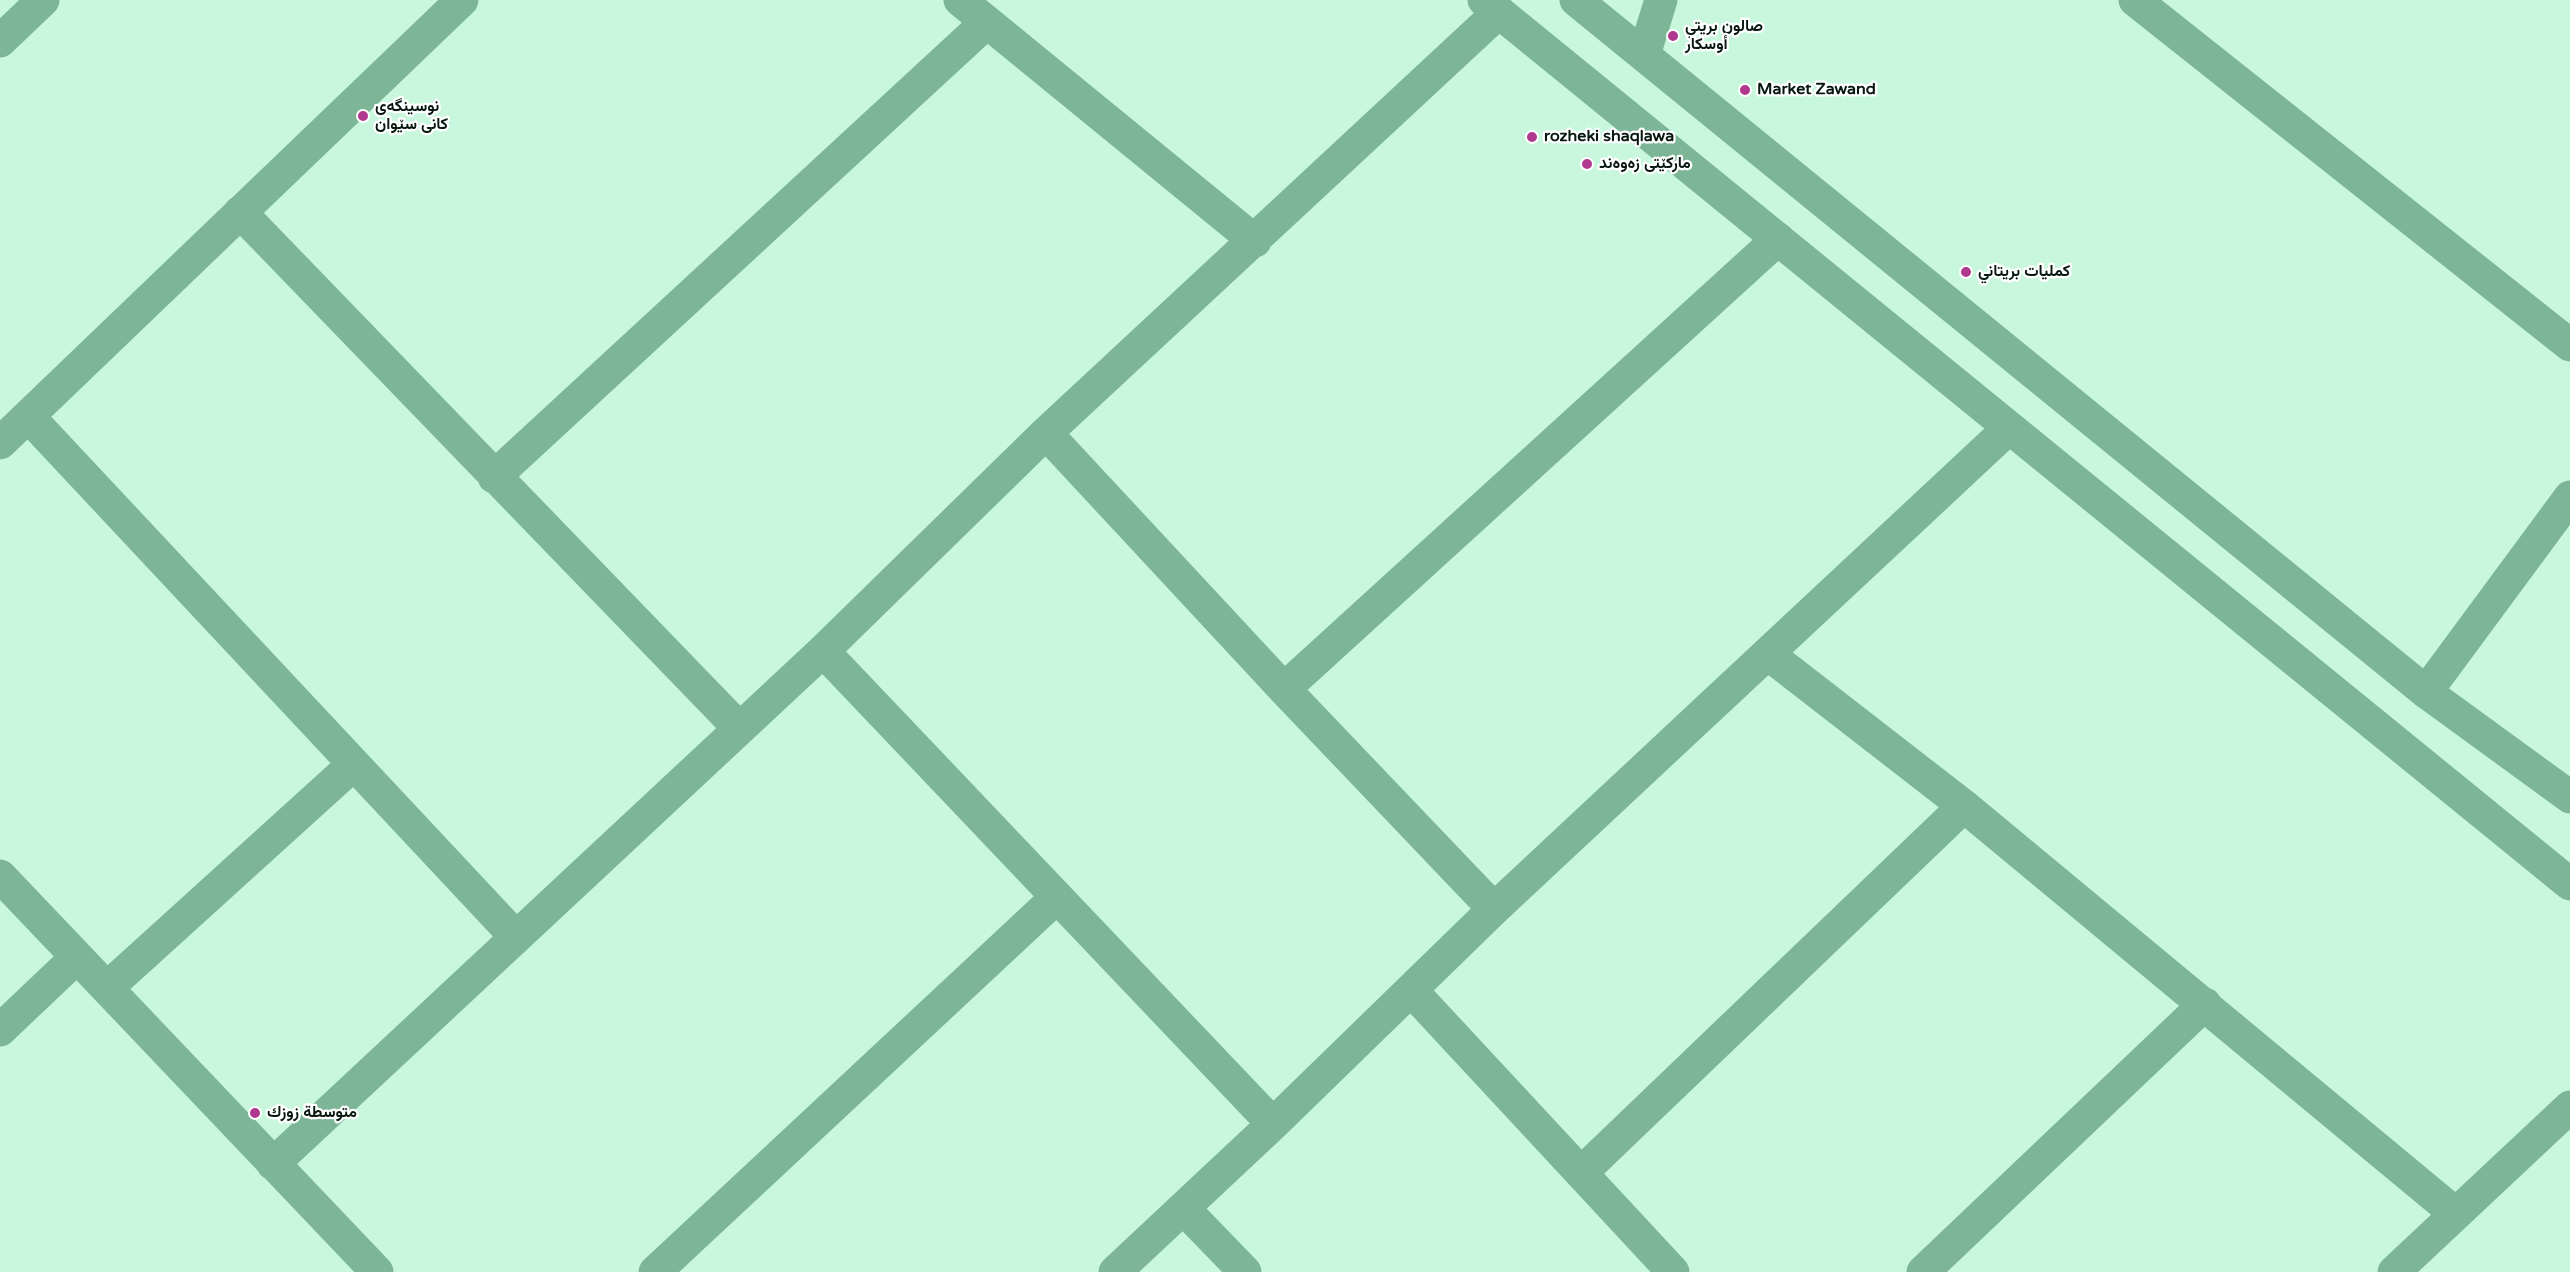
<!DOCTYPE html>
<html>
<head>
<meta charset="utf-8">
<style>
	body { margin:0 }
	canvas { display:block; background:#c9f7de }
</style>
</head>
<body>
<canvas width="2570" height="1272"></canvas>
<script>
const c = document.querySelector('canvas').getContext('2d');
c.lineJoin = 'round';
function strokePath(path, color, width, dash) { c.strokeStyle = color; c.lineWidth = width; c.lineCap = dash ? 'butt' : 'round'; c.setLineDash(dash || []); c.stroke(path); }
function write(font, color, halo, rows, align = 'center') {
  c.font = font + ' "Varela Round",Vazirmatn,sans-serif'; c.lineWidth = 4.5; c.setLineDash([]); c.textBaseline = 'middle'; c.strokeStyle = halo; c.fillStyle = color; for (const [text, x, y, turn = 0] of rows) {
    c.save(); c.translate(x, y); c.rotate((+turn || 0) * Math.PI / 180); c.textAlign = isNaN(turn) ? turn : align; if (halo) c.strokeText(text, 0, 0); c.fillText(text, 0, 0); c.restore();
  }
}
strokePath(new Path2D(`
	M960 0 1255 241
	M2135 0 2570 345
	M0 41 43 0
	M1644 55 1661 0
	M240 212 739 728
	M28 416 515 936
	M1046 433 1284 689 1494 909
	M0 443 462 0
	M494 477 987 22
	M823 651 1273 1124
	M1768 654 1964 806 2456 1214
	M1284 689 1778 239
	M2426 692 2570 497
	M0 876 377 1272
	M107 988 354 764
	M1411 990 1673 1272
	M0 1030 77 957
	M273 1164 823 651 1046 433 1499 12
	M1581 1173 1964 806
	M1184 1209 1245 1272
	M655 1272 1057 897
	M1115 1272 1273 1124 1494 909 2009 428
	M1923 1272 2205 1004
	M2394 1272 2570 1107`), '#7cb697', 33);
strokePath(new Path2D(`
	M1484 0 2570 884
	M1576 0 2426 692 2570 797`), '#7cb697', 33);
for (const [x, y, r, color] of [
	[1673,36,6,"#b0398f"],
	[1745,90,6,"#b0398f"],
	[363,116,6,"#b0398f"],
	[1532,137,6,"#b0398f"],
	[1587,164,6,"#b0398f"],
	[1966,272,6,"#b0398f"],
	[255,1113,6,"#b0398f"]
]) { const dot = new Path2D(); dot.arc(x, y, r, 0, 2 * Math.PI); c.fillStyle = color; c.fill(dot); strokePath(dot, '#fff', 2); }
write('bold 16px', '#071810', '#fff', [
	["صالون بريتي",1685,27],
	["أوسكار",1685,45],
	["Market Zawand",1757,90],
	["نوسینگەی",375,107],
	["کانی سێوان",375,125],
	["rozheki shaqlawa",1544,137],
	["مارکێتی زەوەند",1599,164],
	["كمليات بريتاني",1978,272],
	["متوسطة زوزك",267,1113]
], 'left');
</script>
</body>
</html>
